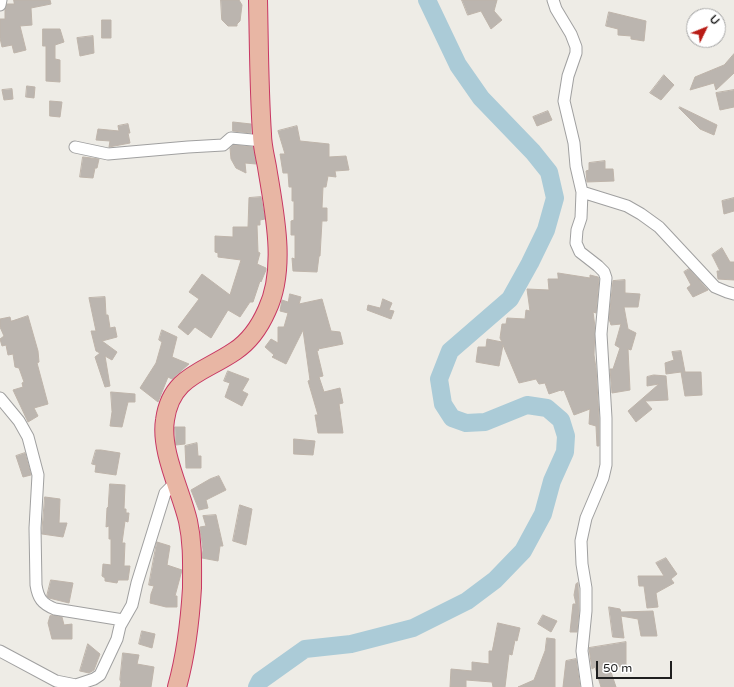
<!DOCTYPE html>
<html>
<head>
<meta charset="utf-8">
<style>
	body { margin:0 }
	#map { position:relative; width:734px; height:687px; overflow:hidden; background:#eeece6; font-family:"Varela Round",sans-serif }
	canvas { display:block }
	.north { position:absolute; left:686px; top:8px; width:40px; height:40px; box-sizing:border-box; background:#fff; border:1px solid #a5a5a5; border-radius:50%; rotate:47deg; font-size:11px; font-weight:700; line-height:16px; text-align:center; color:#1f1f1f }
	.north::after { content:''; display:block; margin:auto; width:14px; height:18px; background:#b81c15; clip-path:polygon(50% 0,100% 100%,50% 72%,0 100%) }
	.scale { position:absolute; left:596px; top:661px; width:76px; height:18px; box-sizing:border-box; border:2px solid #1f1f1f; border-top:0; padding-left:5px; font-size:12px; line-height:14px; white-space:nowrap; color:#1f1f1f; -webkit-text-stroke:3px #fff; paint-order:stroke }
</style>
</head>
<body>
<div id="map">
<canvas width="734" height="687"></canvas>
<div class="north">U</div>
<div class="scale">50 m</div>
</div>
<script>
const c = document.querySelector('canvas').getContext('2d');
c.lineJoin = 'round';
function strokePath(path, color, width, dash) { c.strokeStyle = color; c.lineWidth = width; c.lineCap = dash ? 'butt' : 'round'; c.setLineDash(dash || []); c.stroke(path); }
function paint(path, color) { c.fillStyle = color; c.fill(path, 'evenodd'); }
strokePath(new Path2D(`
	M257 687 260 681 305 649 351 644 413 628 467 601 495 580 523 551 543 514 552 481 565 452 566 436 561 420 547 408 527 405 485 422 466 423 452 418 443 404 439 379 450 351 510 299 530 263 546 230 555 198 549 172 533 152 481 98 458 65 427 0`), '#abcbd7', 18);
const building = new Path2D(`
	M14 0H50L51 4 31 8 32 25 20 26 26 50 14 53 12 45 2 47 0 38V19H5V10L7 4H14Z
	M221 0H239L242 5 240 21 237 24V26H228L222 20Z
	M462 0H497L494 11 502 20 491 29 481 11 468 15Z
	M609 12 646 21 644 41 631 39V36L618 35V29L606 26Z
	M102 20H111V38H102Z
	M43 29H60L64 42 55 45V59L60 60V82L46 81V46H43Z
	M93 36 94 53 80 56 77 38Z
	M734 54V73L716 90 714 83 690 90 695 77 724 65Z
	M664 75 674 85 661 100 650 93Z
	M27 86 35 87 34 98 26 97Z
	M12 89 13 99 4 100 2 90Z
	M734 90V107L720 110 716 93Z
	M50 101 62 102 60 117 50 116Z
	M680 107 717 125 714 135 700 129 679 108Z
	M548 111 552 120 537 126 533 117Z
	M233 122 251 124V133L233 131Z
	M128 124 130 133H128L130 143 109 147 110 141 96 140 98 129 119 131 118 126Z
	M297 126 300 141 329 144V157L346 156 349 170 335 171 336 177 328 176 326 187H323L322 208H327V221H322L320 256H319L317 272 293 271 292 258 295 259V235H291V221L294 220V201H292V187H289L288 173H283L280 154H285L278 131Z
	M233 145 253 147 256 164 245 163 246 173 236 168 231 159 230 148Z
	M83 157 99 159 97 168H95L93 178 80 177Z
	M605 161V169H613L614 181 587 182 586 171 589 170V163Z
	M261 197 265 219 260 220V225H257L258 252 260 253 257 264 266 268V270L261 282 260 281 253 302H250L240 317 228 310 211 338 195 327 188 335 178 327 199 299 189 292 202 274 230 295 241 260 218 257V253L215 252V236L233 237V227H248L249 198Z
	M734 198V211L724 214 722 201Z
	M722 248 730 262H734V280L718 279 717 271H720L712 255Z
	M689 269 708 290 693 297 687 288 691 285 684 272Z
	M558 273 590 278V275L598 277 599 279 596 313 593 312 595 327 594 355 596 368 599 418V446H597L596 426 589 424 590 409 574 415 564 390 561 391V390L549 394 545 383 539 384 536 379 519 383 503 345 499 366 476 362 478 347H486L487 339 502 342 500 338 502 324H506L507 318 525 319 526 310 530 311 527 289 549 290 548 279H558Z
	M625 280V293L640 294 638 307H624L628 329 636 333 631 350 628 349 630 390 612 393 610 369H613L620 348 615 345 621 324 611 325 609 319 613 281Z
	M290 294 301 297 299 304 322 299 331 331 340 332 343 344 318 349 319 350 317 351 323 376 319 377 324 392 340 388 343 403 339 404 343 433H318L315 415H318L308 381 310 380 303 330 286 364 272 357 274 355 265 347 271 339 278 343V327H284L288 313 280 311 282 300 288 302Z
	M105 297 106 315H108L110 328 115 327 117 337 102 341 117 352 112 360 105 356 110 386 105 387 95 357 100 353 96 351 91 331H96L89 298Z
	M383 299 392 303 389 310 394 311 391 319 367 310 368 305 380 308Z
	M28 316 38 351 39 362 37 363 48 404 34 408 38 416 28 422 13 390 23 387 22 383 24 382 19 368 15 367 13 354 8 355 6 345 2 346 0 339 4 336 0 327V319L10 317 11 321Z
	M162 330 177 337 172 357 189 364 172 379 168 377 158 402 140 388 156 363 162 342 159 340Z
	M681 351 685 372H684H701L702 395 685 396 681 372 666 374 665 363 674 360 672 352Z
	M228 371 249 379 242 391 248 394 242 406 225 397 230 383 224 381Z
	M654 375 666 376 668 400 645 401 652 409 636 422 628 411 659 384 647 386V377Z
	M111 392 135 394V402H128L122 427 110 426 112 412Z
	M175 427H185V444L176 445Z
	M294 439 315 441 313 455 294 454Z
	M197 443 198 456H201V468H186L185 446Z
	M96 450H101L120 453 116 475 95 472 96 465 92 464Z
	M25 453 31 475 23 477 16 456Z
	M219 476 226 490 206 500 208 508 199 510 191 490 210 479Z
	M110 484 125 485 124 509H126V513H129L128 522 125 521 122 543H125L124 566H130L128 580H118L117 583 105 581V578L102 576 103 564 111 565V539H109V526L106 527 107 508 108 507Z
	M45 497 60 499 59 523H67L63 537 42 534Z
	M240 505 252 509 246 545 233 541Z
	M216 515 223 546H220L218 561 202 558 203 550 200 527 206 526 203 516Z
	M157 542 170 546 167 565 182 570 175 596H177V607H166L150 603 151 594 154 586 149 585Z
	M666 558 677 574 671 579 674 583 656 593 658 607 647 608 644 586H639L638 576H664L656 563Z
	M51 580 73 583 69 603 49 598 47 596Z
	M578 583 579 611 577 632H570L573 604H576L574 595 576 584Z
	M609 607 620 609 621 612 653 611 657 636H641L638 619 621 616 624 638 613 637Z
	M52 615 62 617 64 625 72 624V639H52L48 623 50 616Z
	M543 615 557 621 551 632 538 624Z
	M498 623 520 628 517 641 515 640 512 655 509 654 505 687H493L492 682 466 680V687H450L451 669 472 671V662L489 664V651H492Z
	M142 631 155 634 152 648 139 644Z
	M547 638 555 639V687H518L534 680 545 651Z
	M626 642V667L609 666 616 687H601L595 667 592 669 589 648Z
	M88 644 100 654 94 670 89 673 80 671Z
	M123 653 139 655 137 664 154 667 151 687H120L121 682 120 680Z
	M576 659 580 687H563L566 661Z`);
paint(building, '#bbb5af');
strokePath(building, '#beb4aa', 1);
const minor = new Path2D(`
	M553 0 556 9 571 34 576 47V53L568 76 564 101 574 143 576 166 582 192 581 218 577 230 576 243 580 252 598 266 604 272 606 278 601 334 606 418V465L603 478 586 518 581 541 582 564 586 588V611L582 651 587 687
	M0 5 1 0
	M75 147 108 154 188 147 223 145 231 138 263 141
	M582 192 627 206 641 214 659 227 715 287 727 292 734 294
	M0 398 19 421 28 437 38 475 35 528 36 585C38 598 42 604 55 609L123 620
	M0 651 56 681 76 685 94 679 100 675 117 639 120 626 132 605 137 583 165 493 176 482`);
const trunk = new Path2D(`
	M177 687C186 655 190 621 192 588 192 565 193 544 188 521 181 491 160 451 165 420 171 376 203 373 235 351 250 341 260 326 267 310 287 268 274 211 267 167 265 156 262 145 262 134 259 90 259 45 258 0`);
strokePath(minor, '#a0a0a0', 13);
strokePath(trunk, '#c83763', 20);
strokePath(minor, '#fff', 11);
strokePath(trunk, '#e8b6a4', 18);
</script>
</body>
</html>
